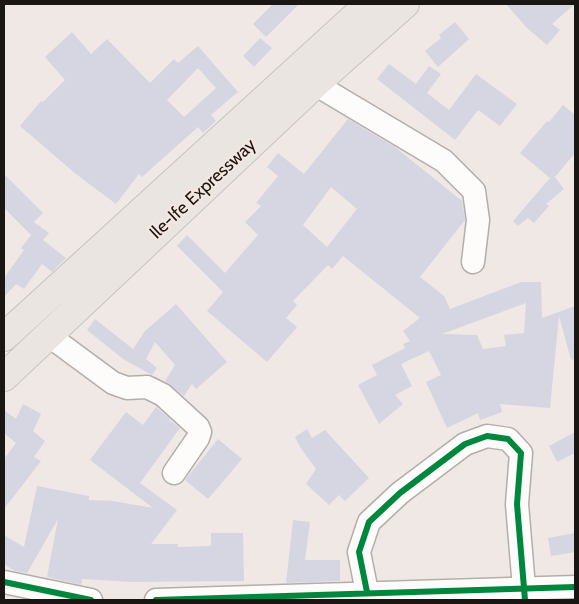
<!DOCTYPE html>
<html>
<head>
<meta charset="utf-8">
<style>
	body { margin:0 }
	#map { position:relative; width:579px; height:604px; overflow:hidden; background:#f0e8e4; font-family:Cabin,sans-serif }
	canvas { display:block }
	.frame { position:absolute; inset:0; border:5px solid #1a1613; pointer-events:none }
</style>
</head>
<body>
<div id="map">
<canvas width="579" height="604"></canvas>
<div class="frame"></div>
</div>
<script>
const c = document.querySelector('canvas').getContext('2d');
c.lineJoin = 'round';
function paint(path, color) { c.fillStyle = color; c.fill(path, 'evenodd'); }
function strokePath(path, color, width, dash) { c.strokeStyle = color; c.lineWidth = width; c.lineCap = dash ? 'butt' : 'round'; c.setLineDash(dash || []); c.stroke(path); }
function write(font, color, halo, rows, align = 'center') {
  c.font = font + ' Cabin,sans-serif'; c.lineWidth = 4; c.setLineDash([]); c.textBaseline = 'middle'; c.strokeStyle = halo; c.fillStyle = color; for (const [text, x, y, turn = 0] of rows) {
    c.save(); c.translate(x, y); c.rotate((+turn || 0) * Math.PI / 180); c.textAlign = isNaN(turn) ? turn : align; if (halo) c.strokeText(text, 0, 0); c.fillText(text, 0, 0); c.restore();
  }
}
paint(new Path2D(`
	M273 4H299L266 37 253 24Z
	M506 4H575L552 24 560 30 547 45 526 27Z
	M455 22 469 39 438 67 425 51 441 38 439 35Z
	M72 32 91 54 107 39 150 83 174 59 178 63 198 46 238 92 211 115 216 121 203 133 198 127 142 177 139 174 116 204 76 174 20 126 41 101 43 102 65 80 45 57ZM198 68 216 88 184 117 167 100Z
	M260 38 272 48 254 67 243 56Z
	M389 64 416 84 429 66 441 74 427 93 449 110 476 74 517 104 500 126 478 110 455 140 377 79Z
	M563 105 575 115V153L555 177 564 189 546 204 549 206 534 223 528 218 518 226 513 221 550 178 520 153 547 121 549 122Z
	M348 119 395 147 462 201 465 220 420 277 444 296 450 309 521 282H541L542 318 575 306V359L571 360 559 316 550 408 500 404 502 412 480 420 478 413 447 428 426 382 441 375 429 351 401 364 412 386 395 395 403 404 379 424 358 385 377 375 372 365 405 348 403 344 410 341 403 331 420 318 343 256 332 269 328 265 293 301 297 305 286 318 297 327 267 362 207 311 223 292 177 246 187 235 225 273 258 235 245 222 261 206 256 203 278 176 267 167 278 153 304 174ZM331 187 357 209 327 247 303 225ZM526 303 524 333 504 335 506 346 483 349 477 335 442 334Z
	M4 174 43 213 34 222 49 233 43 240 66 258 52 272 42 264 24 289 16 284 4 297V278L24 250 21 248 31 235 4 208Z
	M176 304 227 362 196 389 192 384 184 396 165 381 175 365 155 342 146 359 157 368 152 375 123 359 87 330 95 319 133 349 145 331Z
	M23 404 41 414 33 431 45 441 34 457 41 461 4 509V459L16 443 4 433V410L16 419Z
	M156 407 170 419 169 420 180 428 140 483 177 510 151 544H178V547L211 546V533H243L244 581 133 582 82 579 81 585 47 577 58 519 27 573 15 571 4 564V535L24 547 37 486 89 496V500L113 501 153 508 90 460 126 412 143 425Z
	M307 429 312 438 325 430 369 478 345 501 339 495 329 505 306 484 316 469 300 447 295 437Z
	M575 432V453L557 462 549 446Z
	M218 439 242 459 208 499 185 480Z
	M293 520 310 522 305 560H340V581L286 583Z
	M575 533V552L551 556 548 538Z`), '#d5d6e1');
const minor = new Path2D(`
	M315 84 444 161 474 191 478 220 473 262
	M48 335 113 383 127 388 147 387 163 395 198 427 200 432 198 438 174 473
	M4 582 91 600
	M367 592 359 552 369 522 400 493 465 444 487 436 508 439 521 453 517 504 525 600
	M156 600 575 587`);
const major = new Path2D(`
	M4 337 369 4
	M4 377 315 84 405 4`);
strokePath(minor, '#b4aeab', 25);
strokePath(major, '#c7c4c2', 30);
strokePath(minor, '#fdfcfb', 22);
strokePath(major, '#ebe5e1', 28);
strokePath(new Path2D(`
	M4 582 91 600
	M367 592 359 552 369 522 400 493 465 444 487 436 508 439 521 453 517 504 525 600
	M156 600 575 587`), '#00873e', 6);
write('18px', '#1a1613', '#f5e7df', [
	["Ile-Ife Expressway",203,189,-43]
]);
</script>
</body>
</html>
